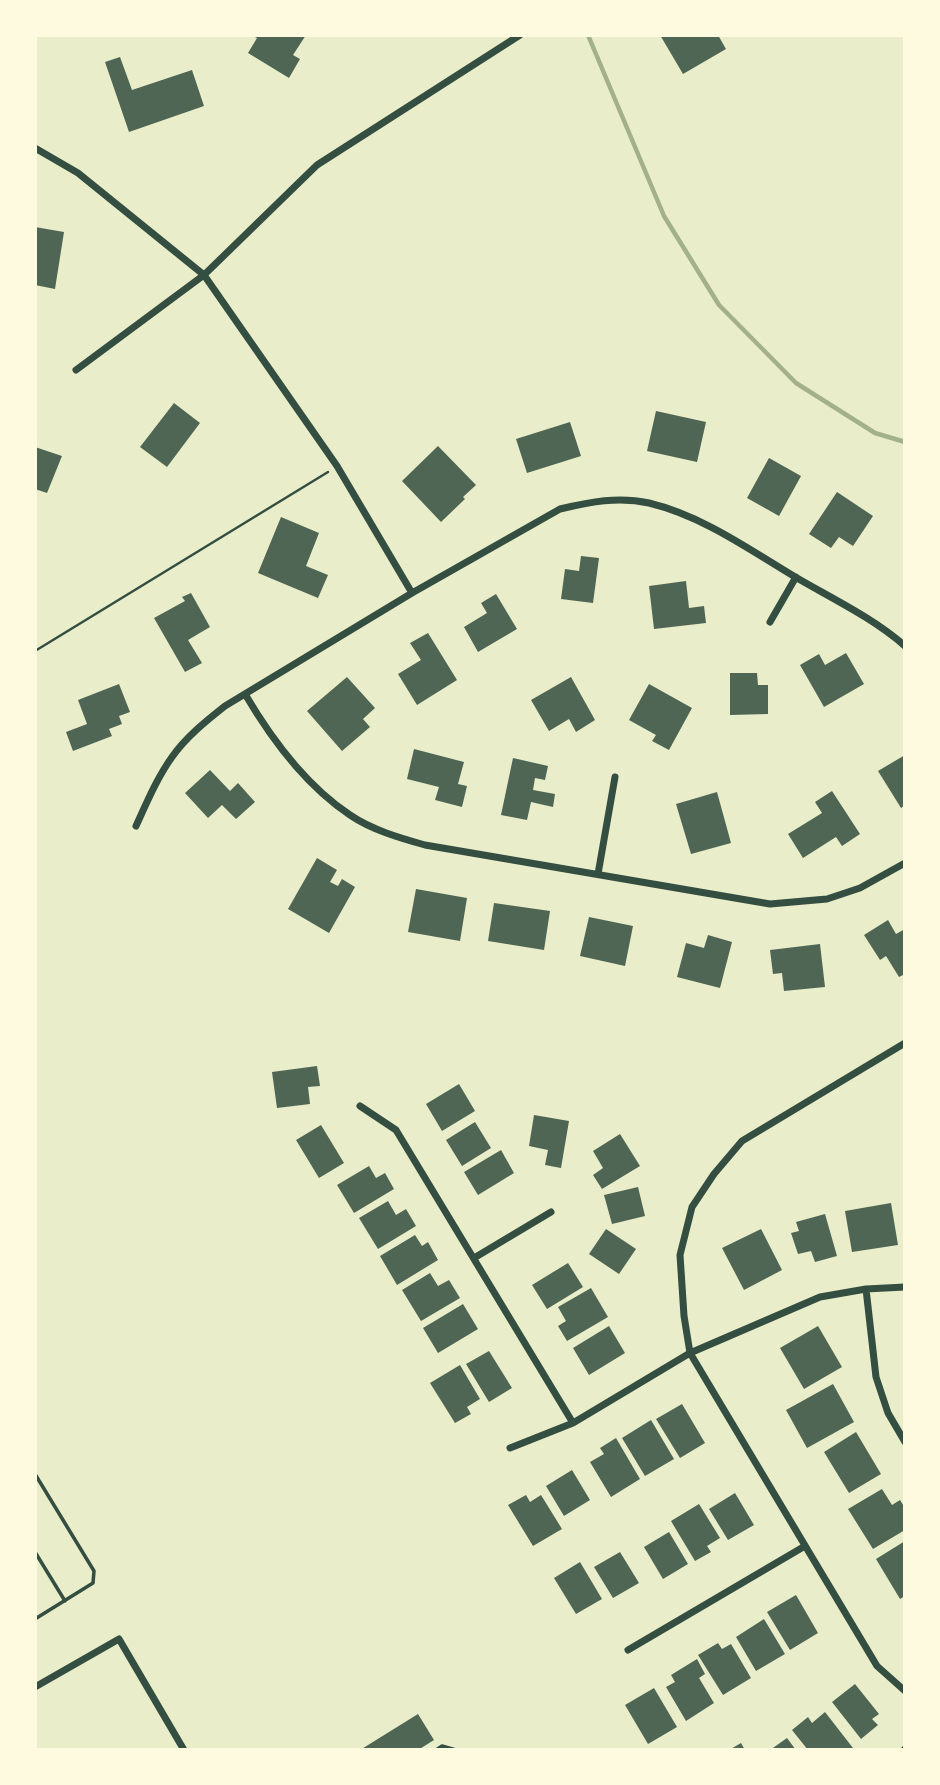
<!DOCTYPE html>
<html>
<head>
<meta charset="utf-8">
<style>
	body { margin:0 }
	#map { position:relative; width:940px; height:1785px; overflow:hidden; background:#e9edc9; font-family:"DM Sans",sans-serif }
	canvas { display:block }
	.frame { position:absolute; inset:0; border:37px solid #fefae0; pointer-events:none }
</style>
</head>
<body>
<div id="map">
<canvas width="940" height="1785"></canvas>
<div class="frame"></div>
</div>
<script>
const c = document.querySelector('canvas').getContext('2d');
c.lineJoin = 'round';
function strokePath(path, color, width, dash) { c.strokeStyle = color; c.lineWidth = width; c.lineCap = dash ? 'butt' : 'round'; c.setLineDash(dash || []); c.stroke(path); }
function paint(path, color) { c.fillStyle = color; c.fill(path, 'evenodd'); }
strokePath(new Path2D(`
	M588 35 664 216 719 305 796 383 875 433 905 442`), '#a3b18a', 4.5);
paint(new Path2D(`
	M251 35H306L293 55 300 59 289 78 248 53 257 38Z
	M660 35H718L726 49 683 74Z
	M120 57 132 90 192 70 204 106 129 132 105 62Z
	M35 227 64 232 55 289 35 285Z
	M174 403 200 423 167 467 140 447Z
	M656 411 706 422 697 462 647 451Z
	M570 422 581 456 527 473 516 439Z
	M438 446 476 485 463 497 465 499 441 522 402 481Z
	M35 447 62 456 47 493 35 489Z
	M769 458 801 476 779 516 747 498Z
	M837 492 873 516 853 546 839 537 831 548 809 534Z
	M281 517 319 533 306 566 328 575 318 598 258 573Z
	M581 556 599 558 593 603 561 599 565 569 579 571Z
	M686 581 689 608 704 606 706 623 654 629 649 586Z
	M191 593 210 627 188 640 202 663 185 672 154 618 185 601 182 597Z
	M496 594 517 629 478 652 464 627 487 613 481 603Z
	M428 633 457 680 417 705 398 674 421 660 410 643Z
	M846 653 864 684 824 707 800 665 819 654 825 665Z
	M730 673H757L758 685H768V714L730 715Z
	M347 677 375 708 363 719 370 727 342 751 307 711Z
	M571 677 595 720 576 732 569 719 549 731 531 700Z
	M119 684 130 712 119 716 122 724 109 729 112 736 73 751 66 732 87 724 78 700Z
	M649 684 692 708 669 750 652 741 656 735 629 720Z
	M414 749 464 762 458 784 467 786 462 807 435 800 439 787 407 779Z
	M905 755V805L901 808 878 771Z
	M513 758 548 766 545 780 535 778 533 790 555 794 553 807 531 802 527 820 501 815Z
	M210 770 230 791 238 783 255 802 236 819 222 805 208 818 185 793Z
	M832 791 860 834 842 846 836 837 803 858 788 834 822 813 815 802Z
	M717 792 731 843 691 854 676 804Z
	M317 858 337 870 330 882 338 886 342 879 355 887 329 933 288 909Z
	M416 889 467 898 460 941 408 932Z
	M494 903 550 911 544 950 488 941Z
	M589 917 633 926 625 966 580 956Z
	M888 920 896 934 905 929V974L899 977 886 956 880 960 864 935Z
	M708 935 732 942 720 988 677 977 686 943 704 948Z
	M820 944 825 987 784 991 782 973 773 974 770 950Z
	M317 1066 320 1086 308 1087 310 1104 277 1108 272 1072Z
	M459 1084 475 1111 442 1131 426 1104Z
	M534 1115 569 1121 561 1168 545 1165 548 1150 529 1146Z
	M475 1122 491 1148 462 1166 446 1140Z
	M321 1125 344 1163 319 1178 296 1140Z
	M620 1134 640 1166 602 1189 593 1175 603 1168 593 1151Z
	M501 1150 514 1173 478 1195 464 1172Z
	M369 1166 376 1178 385 1173 394 1189 354 1213 337 1185Z
	M638 1187 645 1216 612 1224 604 1195Z
	M388 1201 396 1215 406 1209 416 1226 378 1249 359 1218Z
	M891 1203 898 1245 852 1252 845 1211Z
	M825 1214 837 1256 815 1262 811 1251 798 1254 791 1233 799 1231 796 1222Z
	M606 1229 636 1249 619 1274 589 1254Z
	M761 1229 782 1270 744 1290 722 1248Z
	M415 1235 422 1246 428 1242 438 1260 397 1285 380 1256Z
	M568 1263 583 1287 547 1309 532 1285Z
	M430 1273 438 1286 449 1280 460 1298 421 1321 402 1290Z
	M591 1288 608 1317 567 1341 558 1326 566 1321 558 1307Z
	M463 1304 478 1329 438 1353 423 1328Z
	M609 1326 625 1353 589 1375 573 1348Z
	M818 1326 842 1367 804 1389 780 1348Z
	M489 1351 512 1388 489 1402 466 1364Z
	M460 1365 480 1399 467 1407 471 1414 455 1423 430 1383Z
	M833 1384 854 1422 807 1448 786 1410Z
	M682 1404 705 1443 680 1458 656 1419Z
	M651 1420 674 1459 645 1476 622 1438Z
	M856 1432 881 1474 849 1493 824 1452Z
	M616 1438 640 1479 611 1497 590 1462 604 1454 600 1448Z
	M572 1470 590 1500 564 1516 546 1486Z
	M882 1489 892 1505 900 1500 905 1508V1530L873 1549 848 1509Z
	M735 1493 754 1525 728 1540 709 1509Z
	M526 1495 530 1502 541 1495 562 1529 533 1546 508 1505Z
	M699 1504 720 1538 707 1546 711 1552 695 1561 671 1521Z
	M669 1532 688 1564 663 1579 644 1547Z
	M905 1541V1596L900 1599 876 1559Z
	M620 1552 639 1583 613 1598 594 1567Z
	M580 1562 602 1599 576 1614 554 1578Z
	M796 1595 818 1633 790 1650 767 1612Z
	M764 1619 785 1654 756 1671 736 1637Z
	M718 1643 722 1649 731 1644 751 1678 723 1695 698 1655Z
	M697 1659 705 1674 699 1678 714 1703 686 1721 666 1687 675 1682 671 1675Z
	M855 1684 879 1714 872 1719 878 1725 861 1739 832 1702Z
	M654 1688 677 1727 648 1744 625 1705Z
	M825 1712 853 1748 850 1750H808L792 1730 808 1717 812 1723Z
	M418 1714 434 1740 418 1750H360Z
	M787 1738 796 1750H770Z
	M741 1743 745 1750H729Z`), '#4f6655');
strokePath(new Path2D(`
	M35 651 328 472`), '#344e41', 2.5);
strokePath(new Path2D(`
	M35 1474 94 1571 93 1583 35 1619
	M35 1552 65 1601
	M436 1750 442 1746 456 1750`), '#344e41', 3.5);
strokePath(new Path2D(`
	M35 148 78 173 204 275 337 466 412 593
	M76 370 204 275 317 165 520 35
	M770 622 796 577
	M245 694C272 740 305 785 350 815 372 830 400 838 425 845L770 904 827 899 860 888 905 863
	M136 826C147 802 157 778 172 757 186 737 206 721 225 706L412 593 560 509C590 502 618 496 649 503 703 516 750 550 797 578 833 599 873 618 905 646
	M598 874 615 777
	M905 1043 742 1141 714 1174 692 1207 680 1255 684 1316 690 1353 877 1666 905 1691
	M360 1106 396 1130 573 1423
	M474 1258 551 1212
	M866 1289 876 1377 888 1413 905 1442
	M510 1448 573 1423 690 1353 820 1297 866 1289 905 1287
	M628 1650 805 1546
	M35 1687 119 1639 184 1750
	M904 1750 905 1749`), '#344e41', 7);
</script>
</body>
</html>
